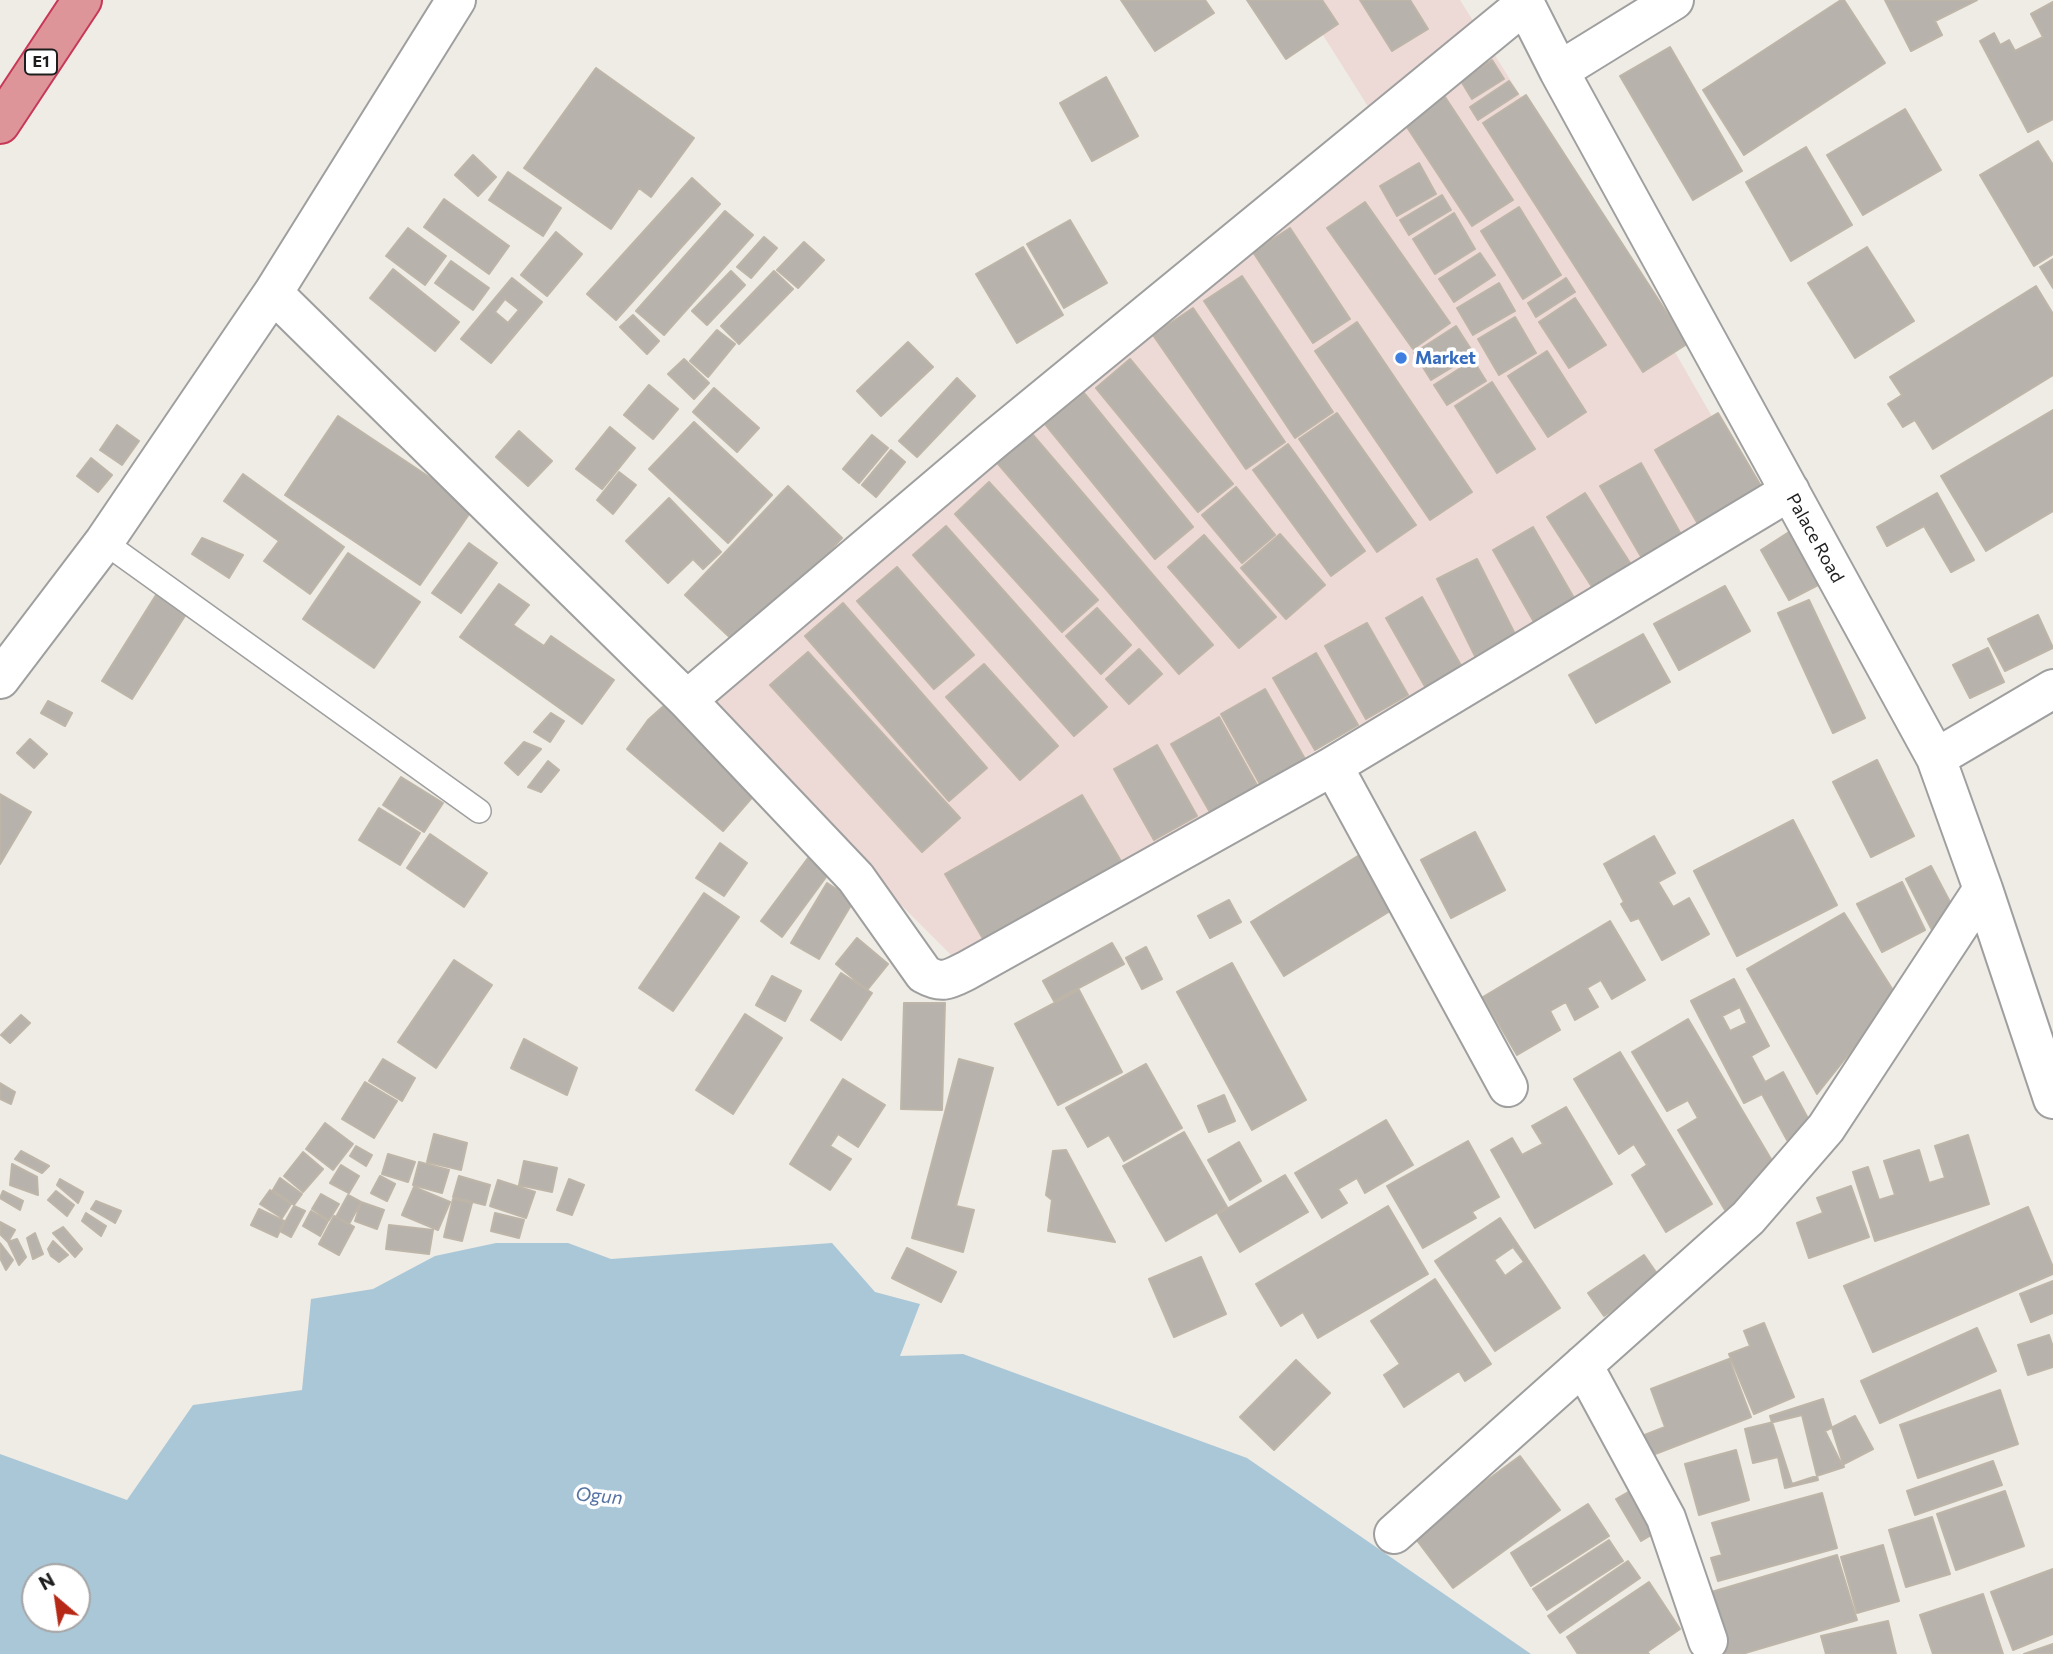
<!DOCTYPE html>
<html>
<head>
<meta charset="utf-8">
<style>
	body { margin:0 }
	#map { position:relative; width:2053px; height:1654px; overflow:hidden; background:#eeece5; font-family:Commissioner,sans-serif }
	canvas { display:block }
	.north { position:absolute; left:21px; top:1563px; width:70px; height:70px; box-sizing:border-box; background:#fff; border:2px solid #a5a5a5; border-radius:50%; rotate:331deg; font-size:19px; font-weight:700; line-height:28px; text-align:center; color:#1e1e1e }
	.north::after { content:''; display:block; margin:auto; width:24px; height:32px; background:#b62916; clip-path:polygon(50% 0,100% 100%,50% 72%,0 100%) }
</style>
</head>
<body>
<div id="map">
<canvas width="2053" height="1654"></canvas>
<div class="north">N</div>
</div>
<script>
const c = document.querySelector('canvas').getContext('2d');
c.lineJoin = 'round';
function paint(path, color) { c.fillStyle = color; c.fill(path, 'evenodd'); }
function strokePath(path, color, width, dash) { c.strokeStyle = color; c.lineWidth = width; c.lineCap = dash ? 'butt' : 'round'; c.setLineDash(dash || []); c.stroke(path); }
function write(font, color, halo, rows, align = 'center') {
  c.font = font + ' Commissioner,sans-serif'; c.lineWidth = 7; c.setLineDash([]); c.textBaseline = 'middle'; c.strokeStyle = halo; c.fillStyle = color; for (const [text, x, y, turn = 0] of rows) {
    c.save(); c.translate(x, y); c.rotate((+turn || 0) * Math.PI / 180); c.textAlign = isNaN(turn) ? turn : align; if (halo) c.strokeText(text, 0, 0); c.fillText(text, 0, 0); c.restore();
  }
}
paint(new Path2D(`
	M1301 0H1460L1600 222 1756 493 957 961 702 706 1389 140Z`), '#eddad6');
paint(new Path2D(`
	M496 1243H568L611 1259 832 1243 875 1292 920 1304 900 1356 963 1354 1247 1458 1531 1654H0V1454L127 1500 193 1405 302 1390 311 1299 373 1289 435 1256ZM35 1577H77V1619H35Z`), '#aac7d7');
const building = new Path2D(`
	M1121 0H1205L1214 13 1155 51Z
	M1247 0H1322L1338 24 1286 59Z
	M1360 0H1410L1428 29 1392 51Z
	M1841 0H1844L1885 63 1744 155 1703 90Z
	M1885 0H1977L1935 21 1942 35 1911 51Z
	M2053 2V119L2028 132 1980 41 1994 33 2000 45 2009 40 2015 51 2043 37 2031 14Z
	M1670 47 1742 171 1693 200 1620 76Z
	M1492 60 1504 79 1472 99 1461 81Z
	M596 68 694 138 651 197 639 188 611 229 524 168Z
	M1106 77 1138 136 1092 161 1060 103Z
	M1509 81 1518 94 1478 120 1470 107Z
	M1443 94 1513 200 1472 226 1403 121Z
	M1526 95 1687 344 1643 372 1483 123Z
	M1905 109 1941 170 1863 215 1827 155Z
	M2038 141 2053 165V254L2034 266 1980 175Z
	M1806 147 1852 225 1791 261 1746 182Z
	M473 155 496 177 478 196 455 175Z
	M1419 163 1436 194 1397 216 1380 186Z
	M508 172 561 208 543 236 489 200Z
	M692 178 720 204 616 320 587 294Z
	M1442 195 1451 210 1409 235 1400 220Z
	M444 199 509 246 489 274 424 227Z
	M1365 202 1450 323 1413 349 1327 228Z
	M1519 207 1561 275 1523 299 1481 231Z
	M725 211 753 235 664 335 636 311Z
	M1454 213 1475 249 1435 274 1413 239Z
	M1070 220 1107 283 1064 308 1027 244Z
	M408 228 446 256 425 285 386 256Z
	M1290 228 1350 319 1313 343 1253 252Z
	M556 232 582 254 547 296 521 275Z
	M764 237 777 248 751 278 737 267Z
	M804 242 824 260 798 288 777 270Z
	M1023 247 1063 315 1017 343 976 274Z
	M1867 247 1914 321 1855 358 1808 283Z
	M1480 253 1495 275 1454 302 1439 279Z
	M2053 259V288L2040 267Z
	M451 261 489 288 473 310 435 283Z
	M393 269 459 322 435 351 370 298Z
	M731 271 745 285 707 325 692 311Z
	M774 271 793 289 739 344 721 326Z
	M1242 276 1333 412 1295 438 1204 301Z
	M512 278 542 302 491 363 461 339ZM505 299 519 310 508 323 495 312Z
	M1566 278 1575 292 1536 317 1528 303Z
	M1499 283 1515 311 1473 335 1457 308Z
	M2036 286 2053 314V375L1933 449 1915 420 1903 427 1888 404 1902 395 1890 377Z
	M1575 298 1606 345 1569 368 1539 322Z
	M1193 308 1285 442 1246 469 1153 335Z
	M633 315 659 341 647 354 620 327Z
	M1515 317 1536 353 1499 375 1478 339Z
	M1357 322 1472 492 1430 520 1315 351Z
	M1456 326 1474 354 1431 380 1414 353Z
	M717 330 735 344 708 377 690 361Z
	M908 342 933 367 881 416 857 391Z
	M1547 351 1586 412 1548 437 1508 376Z
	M684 359 709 383 694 399 668 374Z
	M1130 359 1233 484 1198 512 1096 388Z
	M1473 360 1486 381 1447 405 1434 385Z
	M957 378 975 396 917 457 899 441Z
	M1492 382 1535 449 1497 473 1455 406Z
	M649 385 678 409 653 439 624 415Z
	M714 388 759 428 737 452 693 412Z
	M1084 393 1193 527 1155 559 1045 424Z
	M2053 410V511L1986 551 1941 476Z
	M1337 413 1416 525 1377 552 1299 439Z
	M1718 413 1761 486 1698 524 1655 450Z
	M338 416 474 507 420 585 285 495Z
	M694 422 772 495 728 543 649 469Z
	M117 425 139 441 122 465 100 450Z
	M610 427 635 448 602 489 576 469Z
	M1027 428 1213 645 1179 674 993 458Z
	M519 431 552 461 528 486 496 457Z
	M872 435 888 448 859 483 843 469Z
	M1288 444 1365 551 1331 576 1253 470Z
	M891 450 905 462 876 497 862 485Z
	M91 458 112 475 98 492 77 476Z
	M1641 463 1683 538 1643 560 1600 486Z
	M619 472 636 485 613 514 597 500Z
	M243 474 344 547 310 594 264 561 279 541 224 501Z
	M989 482 1098 600 1062 632 955 514Z
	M788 486 842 538 740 647 685 595Z
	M1236 487 1275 535 1242 563 1202 515Z
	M1585 493 1632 566 1594 590 1547 517Z
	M1937 493 1974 560 1951 572 1924 526 1887 546 1877 527Z
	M669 498 721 552 703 569 693 559 668 583 626 541Z
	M946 526 1107 707 1074 736 913 555Z
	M1533 527 1574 598 1534 622 1493 550Z
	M1789 532 1820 584 1789 600 1761 550Z
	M1280 534 1325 585 1286 619 1241 568Z
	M1204 535 1276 617 1239 648 1168 567Z
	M202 538 243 555 229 578 192 554Z
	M469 543 497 563 461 613 432 593Z
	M348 553 420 602 374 668 303 619Z
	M1477 559 1516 636 1475 656 1437 579Z
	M897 567 974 655 934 689 857 601Z
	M499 584 529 605 513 625 544 646 551 636 614 680 582 724 460 637Z
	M1725 586 1750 631 1679 670 1654 624Z
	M156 595 188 611 132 699 102 681Z
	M1422 597 1463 669 1427 690 1386 618Z
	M1809 600 1865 718 1833 733 1778 613Z
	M843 603 987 768 949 801 805 636Z
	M1097 608 1131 645 1101 674 1066 636Z
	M2038 615 2053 648 2005 671 1988 639Z
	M1367 623 1408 695 1366 719 1325 646Z
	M1643 634 1670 682 1596 723 1569 675Z
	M1988 648 2004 682 1970 698 1953 665Z
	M1139 649 1162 674 1129 704 1106 679Z
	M808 652 960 818 922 852 770 685Z
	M1316 653 1358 725 1315 750 1273 678Z
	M984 664 1058 746 1020 780 946 697Z
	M1265 689 1305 759 1260 784 1221 714Z
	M48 701 72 713 65 726 41 713Z
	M667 703 762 786 723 831 627 749 648 720Z
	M551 713 564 721 550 742 534 732Z
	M1219 717 1258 787 1211 814 1171 744Z
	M30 739 47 754 34 768 17 753Z
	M524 742 541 749 518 775 505 763Z
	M1157 745 1197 816 1154 840 1114 769Z
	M1877 760 1914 836 1871 857 1833 782Z
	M548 761 559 770 541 792 528 787Z
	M401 777 443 803 424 832 383 805Z
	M0 794 31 812 0 864Z
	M1082 795 1122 863 985 942 945 874Z
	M379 808 420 833 400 865 359 840Z
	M1793 820 1837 905 1737 956 1694 871Z
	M1475 832 1505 890 1451 918 1421 860Z
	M430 834 487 873 464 907 407 868Z
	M1654 836 1675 873 1658 882 1673 907 1689 898 1709 934 1662 960 1639 918 1631 921 1621 904 1624 902 1604 864Z
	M720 843 747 863 724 896 696 878Z
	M1361 854 1395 908 1284 976 1251 922Z
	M808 858 829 873 782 937 761 921Z
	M1931 866 1959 919 1933 932 1906 879Z
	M1902 882 1925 930 1882 952 1857 904Z
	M827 883 854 900 819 959 791 943Z
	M704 893 739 917 673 1011 639 988Z
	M1229 900 1241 922 1210 938 1198 916Z
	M1844 913 1896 995 1817 1094 1747 969Z
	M1610 921 1645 980 1612 999 1601 980 1587 988 1598 1007 1575 1020 1566 1002 1550 1011 1560 1030 1517 1055 1483 997Z
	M857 938 888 964 867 990 836 964Z
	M1112 943 1124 964 1054 1001 1043 981Z
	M1146 947 1162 979 1142 989 1126 958Z
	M454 960 492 985 436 1068 398 1042Z
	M1232 963 1306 1100 1252 1130 1177 992Z
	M841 973 872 993 841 1040 811 1020Z
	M772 976 801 991 785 1021 756 1005Z
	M1734 979 1769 1046 1751 1056 1765 1082 1783 1072 1812 1126 1787 1140 1762 1094 1744 1103 1691 1001ZM1740 1007 1747 1023 1730 1031 1722 1016Z
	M1079 990 1122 1072 1058 1105 1015 1024Z
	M904 1003H945L942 1110 901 1109Z
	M745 1014 782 1038 733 1114 696 1090Z
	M21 1015 30 1023 10 1043 1 1035Z
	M1688 1019 1781 1176 1725 1210 1678 1130 1698 1118 1688 1100 1667 1111 1632 1052Z
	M524 1039 577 1068 567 1095 511 1068Z
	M1620 1052 1712 1204 1666 1232 1632 1175 1647 1165 1634 1144 1619 1154 1574 1079Z
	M383 1059 415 1078 402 1101 369 1081Z
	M959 1059 993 1068 956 1206 974 1210 963 1252 912 1238Z
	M1146 1064 1182 1128 1124 1161 1109 1135 1088 1147 1066 1108Z
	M843 1079 885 1105 858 1147 838 1134 830 1146 851 1159 830 1190 790 1164Z
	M365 1082 397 1101 374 1138 342 1119Z
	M0 1083 15 1092 11 1104 0 1099Z
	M1224 1095 1235 1121 1209 1132 1198 1106Z
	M1566 1107 1612 1184 1535 1228 1491 1150 1512 1138 1522 1155 1543 1144 1532 1126Z
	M1386 1120 1413 1165 1365 1193 1357 1178 1338 1189 1347 1203 1322 1218 1295 1173Z
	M325 1123 353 1144 333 1170 306 1149Z
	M1184 1132 1227 1207 1166 1241 1123 1166Z
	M434 1134 467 1143 461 1170 427 1162Z
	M1968 1135 1989 1204 1875 1241 1853 1172 1868 1167 1879 1200 1895 1195 1884 1161 1919 1150 1929 1183 1945 1178 1935 1146Z
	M1468 1141 1499 1197 1472 1212 1476 1218 1423 1248 1387 1186Z
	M1239 1142 1261 1181 1230 1200 1208 1160Z
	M356 1146 372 1155 366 1166 350 1156Z
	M1066 1150 1115 1242 1048 1231 1052 1200 1046 1195 1053 1151Z
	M21 1151 49 1166 42 1173 15 1159Z
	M303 1152 323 1169 303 1192 284 1176Z
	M388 1154 415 1162 408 1182 382 1174Z
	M524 1161 557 1168 552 1192 519 1185Z
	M419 1162 449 1170 442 1193 413 1185Z
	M12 1164 37 1177 38 1195 10 1185Z
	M341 1165 359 1176 349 1193 330 1183Z
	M1285 1175 1308 1212 1240 1252 1218 1214Z
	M380 1176 395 1184 387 1201 371 1193Z
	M459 1176 490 1185 485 1205 453 1197Z
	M280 1178 302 1194 294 1205 273 1190Z
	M60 1179 83 1192 78 1203 57 1185Z
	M569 1179 584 1185 572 1215 557 1210Z
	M498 1180 535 1192 526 1218 490 1206Z
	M1851 1186 1869 1237 1809 1258 1797 1223 1823 1213 1817 1198Z
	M414 1187 450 1202 438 1230 402 1215Z
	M270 1190 291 1204 282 1218 260 1204Z
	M3 1191 23 1201 20 1210 0 1198Z
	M56 1191 74 1205 67 1216 48 1200Z
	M321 1194 339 1204 329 1220 312 1209Z
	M348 1195 361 1202 349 1224 336 1217Z
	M453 1199 472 1203 462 1241 444 1237Z
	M96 1201 121 1211 115 1223 91 1209Z
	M361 1202 384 1210 377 1229 355 1221Z
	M294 1206 305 1211 291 1237 280 1231Z
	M1388 1206 1428 1274 1318 1338 1303 1312 1281 1326 1256 1284Z
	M2028 1207 2053 1267V1274L1873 1352 1844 1286Z
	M259 1209 284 1221 277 1237 251 1225Z
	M311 1211 328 1221 320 1236 303 1226Z
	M86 1213 106 1226 101 1236 82 1221Z
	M495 1213 524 1220 519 1238 491 1231Z
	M334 1216 354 1227 339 1255 319 1244Z
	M1500 1218 1560 1308 1495 1351 1435 1261ZM1513 1247 1524 1262 1505 1276 1494 1260Z
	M0 1222 15 1230 8 1242 0 1234Z
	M389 1225 433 1230 429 1254 386 1249Z
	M63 1227 82 1249 75 1257 53 1233Z
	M35 1233 43 1254 33 1259 27 1238Z
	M17 1239 26 1257 19 1265 8 1242Z
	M53 1241 68 1255 59 1262 51 1256 48 1249Z
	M0 1243 13 1260 6 1270 0 1258Z
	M907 1248 956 1272 941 1302 892 1278Z
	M1644 1255 1660 1278 1604 1316 1588 1293Z
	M1201 1257 1226 1314 1174 1337 1149 1279Z
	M1435 1279 1491 1364 1465 1381 1459 1371 1404 1407 1384 1375 1400 1364 1371 1321Z
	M2053 1281V1313L2031 1322 2020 1294Z
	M1764 1323 1794 1397 1754 1414 1729 1354 1750 1346 1744 1331Z
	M1977 1328 1996 1371 1880 1423 1861 1381Z
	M2049 1335 2053 1347V1367L2028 1375 2018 1345Z
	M1729 1359 1751 1417 1650 1456 1642 1436 1665 1427 1651 1389Z
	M1296 1360 1330 1393 1274 1450 1240 1417Z
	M2000 1390 2018 1444 1918 1478 1900 1425Z
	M1823 1399 1844 1467 1792 1484 1770 1416Z
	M1802 1415 1818 1480 1785 1488 1778 1457 1753 1463 1745 1429Z
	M1855 1416 1873 1449 1842 1465 1825 1431Z
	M1736 1450 1749 1500 1699 1515 1685 1464Z
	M1520 1456 1560 1510 1453 1588 1413 1535Z
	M1993 1461 2002 1485 1915 1515 1907 1491Z
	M1639 1486 1663 1528 1641 1541 1616 1499Z
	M2005 1491 2024 1546 1956 1570 1937 1514Z
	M1822 1493 1837 1548 1718 1581 1711 1558 1722 1555 1712 1523Z
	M1588 1504 1609 1536 1531 1586 1511 1553Z
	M1932 1517 1950 1574 1906 1587 1889 1530Z
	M1609 1540 1623 1561 1547 1610 1533 1589Z
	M1883 1545 1899 1601 1857 1613 1841 1557Z
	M1837 1555 1857 1620 1742 1654H1726L1708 1593Z
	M1628 1561 1640 1578 1560 1633 1548 1616Z
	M2053 1569V1634L2013 1650 1991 1592Z
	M1649 1582 1680 1629 1647 1652 1649 1654H1578L1567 1637Z
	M1983 1594 2003 1654H1933L1920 1615Z
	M1888 1621 1896 1654H1826L1821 1636Z
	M2053 1644V1654H2024Z`);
paint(building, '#b7b2ab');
strokePath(building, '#beb5a9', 2);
const service = new Path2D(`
	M104 542 479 811`);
const minor = new Path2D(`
	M1523 0 1559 71 1936 758 1983 889 2053 1099
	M1559 71 1674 0
	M273 293 687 700 856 878 924 974C942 984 948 980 966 971L1333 766 1790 491
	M0 679 104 542 273 293 456 0
	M687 700 991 442 1525 4
	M1936 758 2053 689
	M1333 766 1508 1087
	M1583 1365 1666 1518 1708 1641
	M1394 1534 1748 1218 1826 1128 1983 889`);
const motorway = new Path2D(`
	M0 124 82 0`);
strokePath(service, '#9f9f9f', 26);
strokePath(minor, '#9f9f9f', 42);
strokePath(motorway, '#c73757', 42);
strokePath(service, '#fff', 23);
strokePath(minor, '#fff', 38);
strokePath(motorway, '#dd9599', 38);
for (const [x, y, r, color] of [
	[1401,358,7,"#3f7fe0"]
]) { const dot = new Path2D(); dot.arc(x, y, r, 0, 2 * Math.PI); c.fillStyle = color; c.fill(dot); strokePath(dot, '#fff', 2.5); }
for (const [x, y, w] of [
	[41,62,32]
]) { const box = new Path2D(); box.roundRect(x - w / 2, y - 12.5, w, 25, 5); c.fillStyle = '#fff'; c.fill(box); strokePath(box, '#1e1e1e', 2); }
write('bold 16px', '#1e1e1e', null, [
	["E1",41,62]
]);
write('bold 18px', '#366cbe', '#fff', [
	["Market",1415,358]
], 'left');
write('18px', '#1e1e1e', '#fff', [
	["Palace Road",1815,538,61]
]);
write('italic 19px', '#5572a3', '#fff', [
	["Ogun",599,1496,5]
]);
</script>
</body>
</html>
